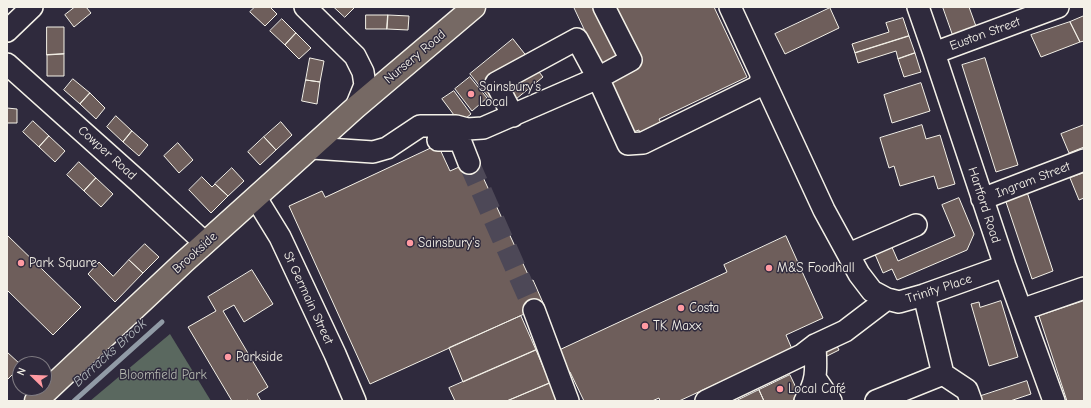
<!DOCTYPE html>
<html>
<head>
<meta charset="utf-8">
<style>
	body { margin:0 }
	#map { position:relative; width:1091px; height:408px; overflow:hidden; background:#2f2a3d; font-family:"Comic Neue",sans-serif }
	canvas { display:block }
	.frame { position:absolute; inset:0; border:8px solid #f4f1e8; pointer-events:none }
	.north { position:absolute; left:12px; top:356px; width:40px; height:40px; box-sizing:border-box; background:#2f2a3d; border:1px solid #7e7a81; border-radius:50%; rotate:293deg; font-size:11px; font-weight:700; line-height:16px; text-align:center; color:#f4f1e8 }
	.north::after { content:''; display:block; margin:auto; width:14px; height:18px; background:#ff9aa2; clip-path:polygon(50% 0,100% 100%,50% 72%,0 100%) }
</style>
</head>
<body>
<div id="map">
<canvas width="1091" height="408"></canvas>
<div class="frame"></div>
<div class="north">N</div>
</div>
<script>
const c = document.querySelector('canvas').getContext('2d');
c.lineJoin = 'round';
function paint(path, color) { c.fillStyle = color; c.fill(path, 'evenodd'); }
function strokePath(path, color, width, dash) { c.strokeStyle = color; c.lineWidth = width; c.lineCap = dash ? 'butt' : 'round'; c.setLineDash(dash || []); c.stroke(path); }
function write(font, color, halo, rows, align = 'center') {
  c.font = font + ' "Comic Neue",sans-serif'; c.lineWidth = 3; c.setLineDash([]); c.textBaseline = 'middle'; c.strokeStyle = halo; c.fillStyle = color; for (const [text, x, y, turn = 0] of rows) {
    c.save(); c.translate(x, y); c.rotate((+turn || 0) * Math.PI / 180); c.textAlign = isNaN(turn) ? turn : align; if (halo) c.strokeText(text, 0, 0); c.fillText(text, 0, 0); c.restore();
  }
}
paint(new Path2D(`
	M170 334 211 401H90Z`), '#5a685f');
strokePath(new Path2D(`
	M74 401 162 322`), '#919ba6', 5);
const building = new Path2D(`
	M75 7H86L91 13 74 27 65 15Z
	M255 7H270L277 14 265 26 250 12Z
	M334 7H355L345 17Z
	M574 7H714L747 77 659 119 662 125 640 135 639 130 633 132Z
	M943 7H969L977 29 954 38Z
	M830 8 839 28 785 54 775 34Z
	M366 15H388L387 29H366Z
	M388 15 409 16 408 30 387 29Z
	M1084 16V41L1080 42 1070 22Z
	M903 18 909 36 855 53 852 44 889 32 886 23Z
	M282 19 296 33 285 45 270 31Z
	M1070 22 1080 42 1041 57 1031 35Z
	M47 27H64V54L47 55Z
	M296 33 311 48 299 59 285 45Z
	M909 36 915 53 898 59 896 51 858 63 855 53Z
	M513 39 543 77 516 99 506 86 490 99 470 74Z
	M915 53 921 72 904 77 898 59Z
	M64 54V76H47V55Z
	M310 58 324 61 320 82 306 80Z
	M985 58 1018 165 996 172 962 65Z
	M470 77 487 98 472 111 455 89Z
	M73 79 90 93 80 104 64 90Z
	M306 80 320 82 317 104 302 101Z
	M921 83 930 111 892 123 884 95Z
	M454 91 471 114 460 123 442 99Z
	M90 93 105 108 96 119 80 104Z
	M7 108 17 109V123H7Z
	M116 116 132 131 123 142 107 127Z
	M33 121 49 136 39 147 23 132Z
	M281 122 292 135 276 150 264 137Z
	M922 125 926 139 940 135 955 184 938 189 934 176 900 186 894 166 889 168 880 138Z
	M1084 125V147L1069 153 1061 134Z
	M132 131 148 145 139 156 123 142Z
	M49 136 65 151 55 162 39 147Z
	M264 137 276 150 260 165 248 152Z
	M178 143 193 160 179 173 164 156Z
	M438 145 450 171 475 160 531 281 533 280 544 305 370 384 289 206 322 191 325 197Z
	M79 162 96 178 84 191 67 175Z
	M232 168 244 181 228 196 215 184Z
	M1084 173V198L1079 200 1070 178Z
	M202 177 212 187 215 184 228 196 211 213 189 190Z
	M96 178 113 194 101 207 84 191Z
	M1027 192 1053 271 1032 279 1005 199Z
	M959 198 974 234 967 250 897 280 892 269 883 273 874 252 891 245 898 261 955 236 942 205Z
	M7 235 81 307 53 335 7 290Z
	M786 236 823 318 786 335 792 349 679 401H660L659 398 652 401H584L570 372 567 373 557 351 727 272 724 265Z
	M145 244 159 257 143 273 129 260Z
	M129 260 143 273 115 302 88 274 99 262 113 276Z
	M252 270 273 304 244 322 234 305 223 311 268 387 257 394 261 401H249L248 400 246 401H232L188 327 216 311 208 297Z
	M1001 301 1018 357 989 366 971 304 979 302 980 307Z
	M1084 301V401H1067L1039 316Z
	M521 316 536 350 463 382 449 348Z
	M836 344 839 350 827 356 824 350Z
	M536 350 550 383 507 401H455L449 388Z
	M7 352 20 364V367L7 380Z
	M790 375 800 396 792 401H764L759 390Z
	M1027 381 1031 394 1010 401H982L981 396Z
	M550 383 558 401H507Z
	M759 390 764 401H736Z`);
paint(building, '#6e5e5b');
strokePath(building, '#f4f1e8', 1);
strokePath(new Path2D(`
	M469 163 534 310`), '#4d4857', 21, [21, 10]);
const minor = new Path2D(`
	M305 7 355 56 363 72 365 85 356 107
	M730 7 824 210 859 274 872 291 887 299 899 302 924 295 1005 266
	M918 7 934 53 1005 266 1054 401
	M7 31 32 7
	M934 53 1058 7
	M7 64 139 182 205 243
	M513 116 496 83 577 39 598 78 628 144 643 143 757 87 761 81V74
	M438 140H460L469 163
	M312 148 373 152 387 148 420 126H456L467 129 483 128 598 78 631 60 604 7
	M256 198 280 237 335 354 355 401
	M982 199 1084 160
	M849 254 916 225
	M924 295 943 374 967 390 971 401
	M534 310 568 401
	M1021 310 1084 288
	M815 378 831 401
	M706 401 802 355 815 345 845 331 887 299
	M805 401C818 380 816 369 815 345
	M876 401 943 374`);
const major = new Path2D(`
	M36 401 184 262 356 107 474 7`);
strokePath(minor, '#f4f1e8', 24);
strokePath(major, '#f4f1e8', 25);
strokePath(minor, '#2f2a3d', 21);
strokePath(major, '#766964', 22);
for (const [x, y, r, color] of [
	[471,94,4,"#ff9aa2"],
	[410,243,4,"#ff9aa2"],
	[21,263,4,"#ff9aa2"],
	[769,268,4,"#ff9aa2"],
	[681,308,4,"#ff9aa2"],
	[645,326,4,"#ff9aa2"],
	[228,357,4,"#ff9aa2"],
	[780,389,4,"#ff9aa2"]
]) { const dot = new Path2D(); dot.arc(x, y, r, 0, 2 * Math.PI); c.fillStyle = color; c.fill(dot); strokePath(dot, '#2f2a3d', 1.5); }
write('13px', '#f4f1e8', '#2f2a3d', [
	["Euston Street",985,34,-20],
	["Nursery Road",415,57,-40],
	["Cowper Road",107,153,42],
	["Ingram Street",1033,180,-21],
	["Hartford Road",984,205,72],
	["Brookside",195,253,-42],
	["Trinity Place",939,289,-18],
	["St Germain Street",308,298,65]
]);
write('13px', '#f4f1e8', '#2f2a3d', [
	["Sainsbury's",479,87],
	["Local",479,102],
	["Sainsbury's",418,243],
	["Park Square",29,263],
	["M&S Foodhall",777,268],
	["Costa",689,308],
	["TK Maxx",653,326],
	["Parkside",236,357],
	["Local Café",788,389]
], 'left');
write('13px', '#b6bab1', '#2f2a3d', [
	["Bloomfield Park",163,375]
]);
write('italic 14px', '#b2b8bc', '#2f2a3d', [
	["Barracks Brook",110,353,-42]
]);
</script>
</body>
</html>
